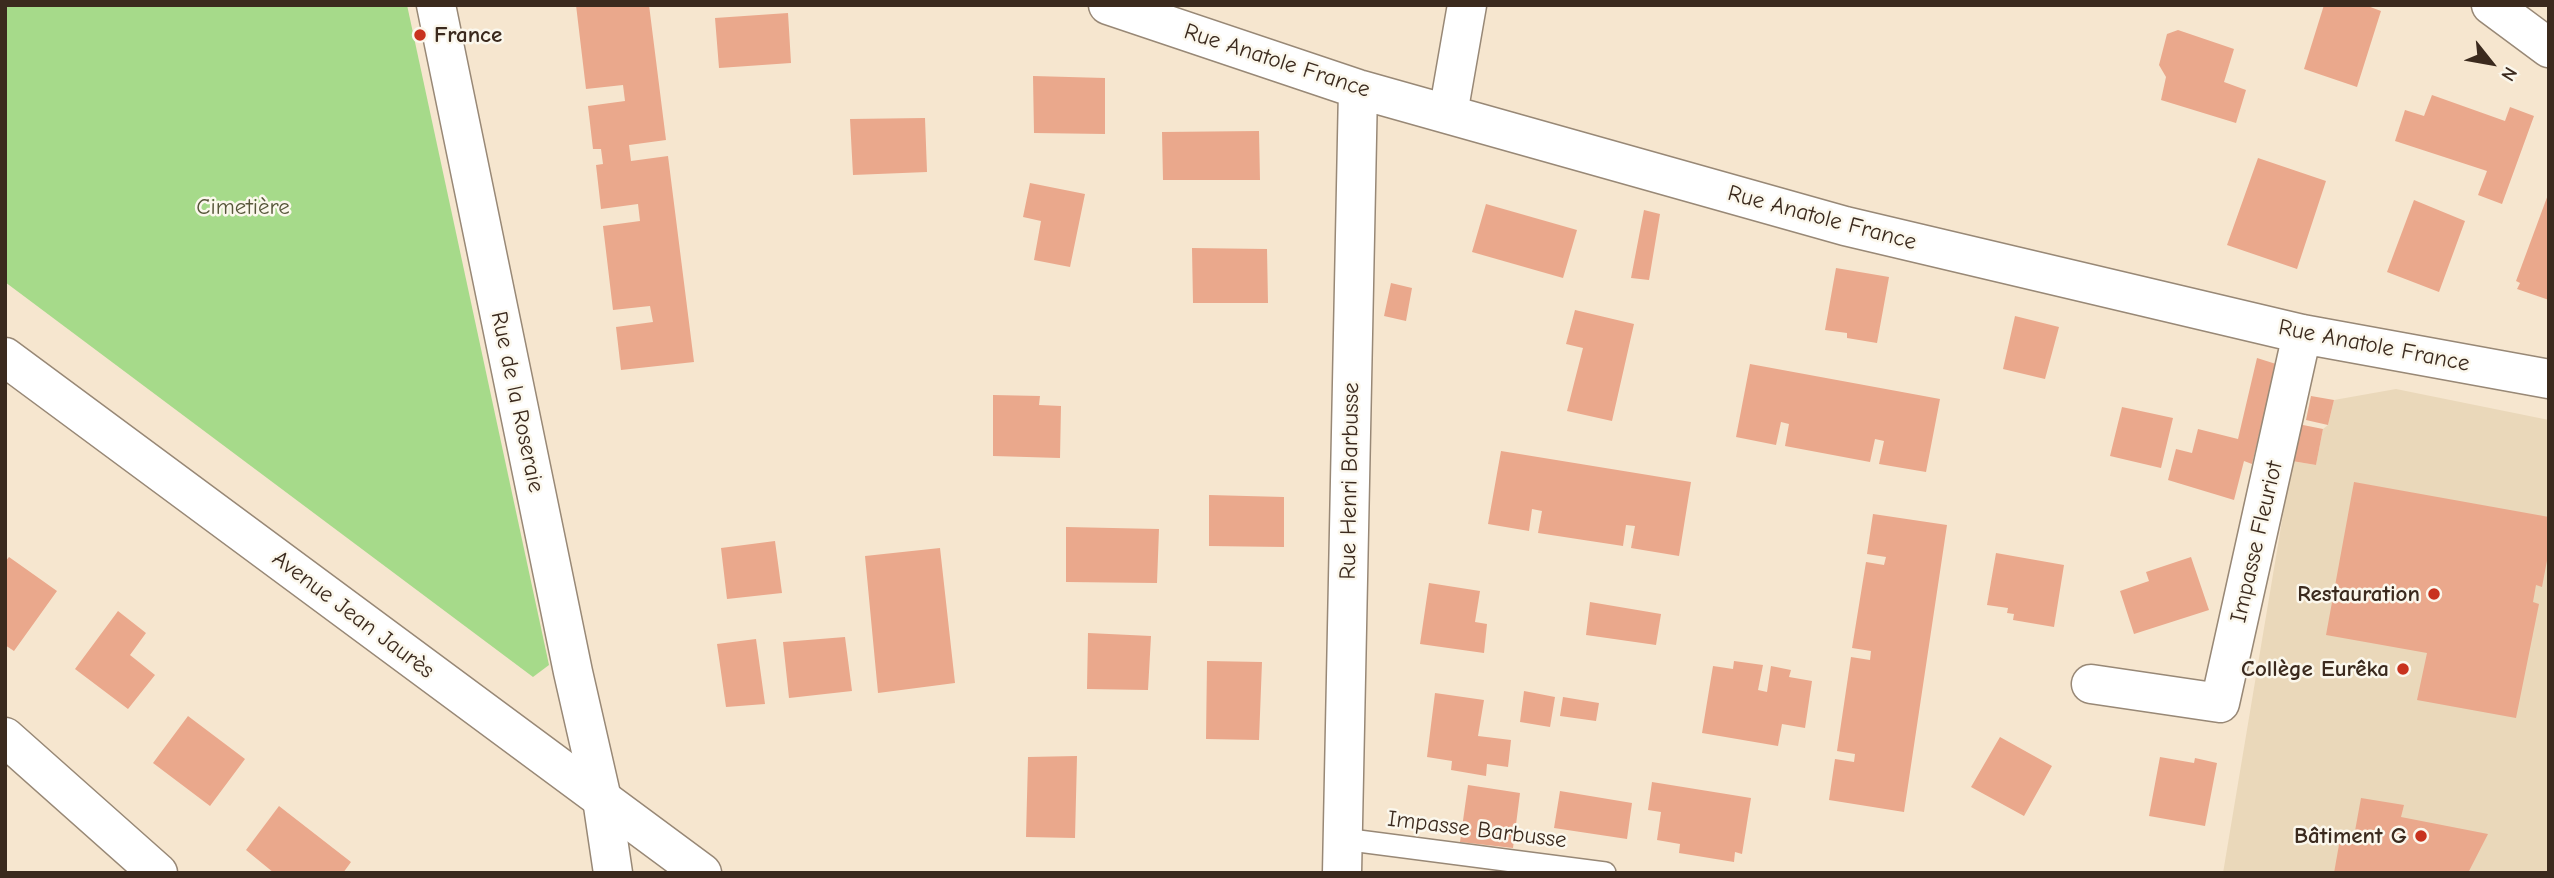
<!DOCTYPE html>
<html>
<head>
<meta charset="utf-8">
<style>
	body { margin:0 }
	#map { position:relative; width:2554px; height:878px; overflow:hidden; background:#f6e6cf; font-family:"Comic Neue",sans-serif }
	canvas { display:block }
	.frame { position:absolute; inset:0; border:7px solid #3b2a1e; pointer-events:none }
	.north { position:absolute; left:2456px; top:28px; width:70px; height:70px; -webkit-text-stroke:5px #fbf7ec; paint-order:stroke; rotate:121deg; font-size:19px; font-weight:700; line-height:28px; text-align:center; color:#3b2a1e }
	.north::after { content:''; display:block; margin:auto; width:24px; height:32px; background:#3b2a1e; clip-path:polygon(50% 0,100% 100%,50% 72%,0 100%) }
</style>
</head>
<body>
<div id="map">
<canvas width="2554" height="878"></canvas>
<div class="frame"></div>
<div class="north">N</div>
</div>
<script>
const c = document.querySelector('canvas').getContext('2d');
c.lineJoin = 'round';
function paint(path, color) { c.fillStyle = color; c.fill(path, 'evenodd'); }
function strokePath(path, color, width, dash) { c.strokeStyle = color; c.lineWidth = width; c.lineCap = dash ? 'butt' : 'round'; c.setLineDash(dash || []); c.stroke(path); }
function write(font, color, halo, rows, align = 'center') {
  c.font = font + ' "Comic Neue",sans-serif'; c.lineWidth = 5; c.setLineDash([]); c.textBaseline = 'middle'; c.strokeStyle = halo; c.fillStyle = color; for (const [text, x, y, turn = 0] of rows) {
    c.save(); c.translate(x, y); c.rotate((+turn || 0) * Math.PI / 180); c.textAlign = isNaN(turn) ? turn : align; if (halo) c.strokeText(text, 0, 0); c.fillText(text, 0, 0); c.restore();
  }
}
paint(new Path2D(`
	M2396 389 2549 420V873H2223L2292 461 2316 465 2323 429 2328 425 2334 400Z`), '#ead8ba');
paint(new Path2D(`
	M5 5H407L549 665 533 677 5 282Z`), '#a6da8a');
paint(new Path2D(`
	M576 5H649L666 140 629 145 631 161 668 156 694 362 621 370 616 327 653 322 650 306 613 310 603 226 640 221 638 204 601 209 596 165 603 164 601 149H593L588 106 625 101 623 85 586 89Z
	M2324 5H2365L2381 11 2357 87 2304 69Z
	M788 13 791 63 719 68 715 18Z
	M2178 30 2234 49 2224 82 2246 90 2236 123 2161 100 2166 77 2159 65 2167 34Z
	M1033 76 1105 78V134L1034 133Z
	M2432 95 2505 121 2510 107 2534 116 2502 204 2478 195 2487 171 2395 141 2405 110 2424 116Z
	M925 118 927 172 853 175 850 119Z
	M1259 131 1260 180H1163L1162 132Z
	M2258 158 2326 181 2297 269 2227 245Z
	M1030 183 1085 194 1070 267 1034 260 1041 221 1023 217Z
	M2549 192V300L2517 289 2520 283 2516 281Z
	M2414 200 2465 221 2439 292 2387 272Z
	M1486 204 1577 230 1563 278 1472 252Z
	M1644 210 1660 214 1649 280 1631 278Z
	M1192 248 1267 249 1268 303H1193Z
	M1836 268 1889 277 1877 343 1847 338V333L1825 330Z
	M1391 283 1412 288 1406 321 1384 316Z
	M1575 310 1634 324 1612 421 1567 411 1583 348 1566 344Z
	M2015 316 2059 327 2045 379 2003 369Z
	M2257 358 2276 364 2252 464 2244 461 2234 500 2168 480 2176 449 2192 453 2198 429 2238 439Z
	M1750 364 1940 399 1926 472 1879 464 1884 441 1875 439 1870 462 1785 446 1789 424 1781 422 1776 445 1736 437Z
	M993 395 1040 396 1039 405 1061 406 1060 458 993 456Z
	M2311 396 2334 400 2328 425 2306 420Z
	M2122 407 2173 418 2161 468 2110 456Z
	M2298 424 2323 429 2316 465 2292 461Z
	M1501 451 1691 482 1679 556 1631 548 1635 526 1626 525 1623 546 1538 533 1542 511 1532 509 1529 531 1488 524Z
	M2354 482 2549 517V550L2542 587 2536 585 2533 602 2539 604 2516 718 2417 700 2427 653 2326 635Z
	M1209 495 1284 497V547L1209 546Z
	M1873 514 1947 525 1904 812 1829 800 1835 759 1854 762 1855 754 1837 751 1851 657 1870 660 1871 651 1852 648 1866 562 1884 565 1886 557 1867 554Z
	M1066 527 1159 529 1157 583 1066 582Z
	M775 541 782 593 727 599 721 548Z
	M940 548 955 683 878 693 865 556Z
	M1996 553 2064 565 2054 627 2013 620 2014 614 2007 613 2008 608 1987 605Z
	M9 557 57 591 14 651 5 645V562Z
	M2191 557 2209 610 2134 634 2120 591 2149 581 2146 572Z
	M1429 583 1480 591 1475 622 1487 624 1484 653 1420 644Z
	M1590 602 1661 614 1656 645 1586 635Z
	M118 611 146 633 130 655 155 675 128 709 75 669Z
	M1088 633 1151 636 1148 690 1087 689Z
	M845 637 852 691 789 698 783 642Z
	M756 639 765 704 726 707 717 644Z
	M1207 661 1262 662 1259 740 1206 739Z
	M1734 661 1763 665 1758 690 1767 692 1771 666 1791 670 1789 677 1812 681 1805 728 1782 724 1778 746 1702 733 1713 666 1733 669Z
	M1524 691 1555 697 1550 727 1520 722Z
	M1435 693 1484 700 1478 736 1511 740 1508 767 1487 764 1486 776 1451 770 1452 761 1427 757Z
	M1563 697 1599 703 1596 721 1560 716Z
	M188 716 245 759 210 806 153 763Z
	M2000 737 2052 766 2024 816 1971 787Z
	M1077 756 1075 838 1026 837 1028 757Z
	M2160 757 2194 763 2195 758 2217 763 2205 826 2149 816Z
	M1652 782 1751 798 1742 854 1735 852 1734 862 1679 853 1680 844 1657 840 1661 812 1648 810Z
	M1468 785 1520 793 1513 848 1460 842Z
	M1560 791 1632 803 1627 839 1554 828Z
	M2361 798 2404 805 2401 817 2488 834 2468 873H2334L2340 839 2353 842Z
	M279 806 351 862 343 873H274L246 850Z`), '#eaa88c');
const service = new Path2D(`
	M1343 839 1605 873`);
const minor = new Path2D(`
	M436 5 573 672 602 799 613 873
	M1108 5 1358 89 1845 226 2302 334 2549 379
	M2491 5 2549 48
	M1448 114 1467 5
	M2091 684 2220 703 2302 334
	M5 737 158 873
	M1342 873 1358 89`);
const secondary = new Path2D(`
	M5 357 702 873`);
strokePath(service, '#988876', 24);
strokePath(minor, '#988876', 41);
strokePath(secondary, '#988876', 41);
strokePath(service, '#fff', 21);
strokePath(minor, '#fff', 38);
strokePath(secondary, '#fff', 38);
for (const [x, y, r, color] of [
	[420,35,7,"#c8321e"],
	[2434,594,7,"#c8321e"],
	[2403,669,7,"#c8321e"],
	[2421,836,7,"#c8321e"]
]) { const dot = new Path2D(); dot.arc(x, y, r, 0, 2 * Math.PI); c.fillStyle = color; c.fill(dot); strokePath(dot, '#fbf7ec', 2.5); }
write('bold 23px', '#3b2a1e', '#fbf7ec', [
	["France",434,35,"left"],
	["Restauration",2420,594],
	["Collège Eurêka",2389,669],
	["Bâtiment G",2407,836]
], 'right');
write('23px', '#3b2a1e', '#fbf7ec', [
	["Rue Anatole France",1277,61,18],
	["Rue Anatole France",1822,218,15],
	["Rue Anatole France",2374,346,11],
	["Rue de la Roseraie",517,402,78],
	["Rue Henri Barbusse",1350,481,-89],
	["Impasse Fleuriot",2257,542,-77],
	["Avenue Jean Jaurès",353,615,37],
	["Impasse Barbusse",1477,830,7]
]);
write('23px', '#565639', '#fbf7ec', [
	["Cimetière",243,207]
]);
</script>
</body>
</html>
